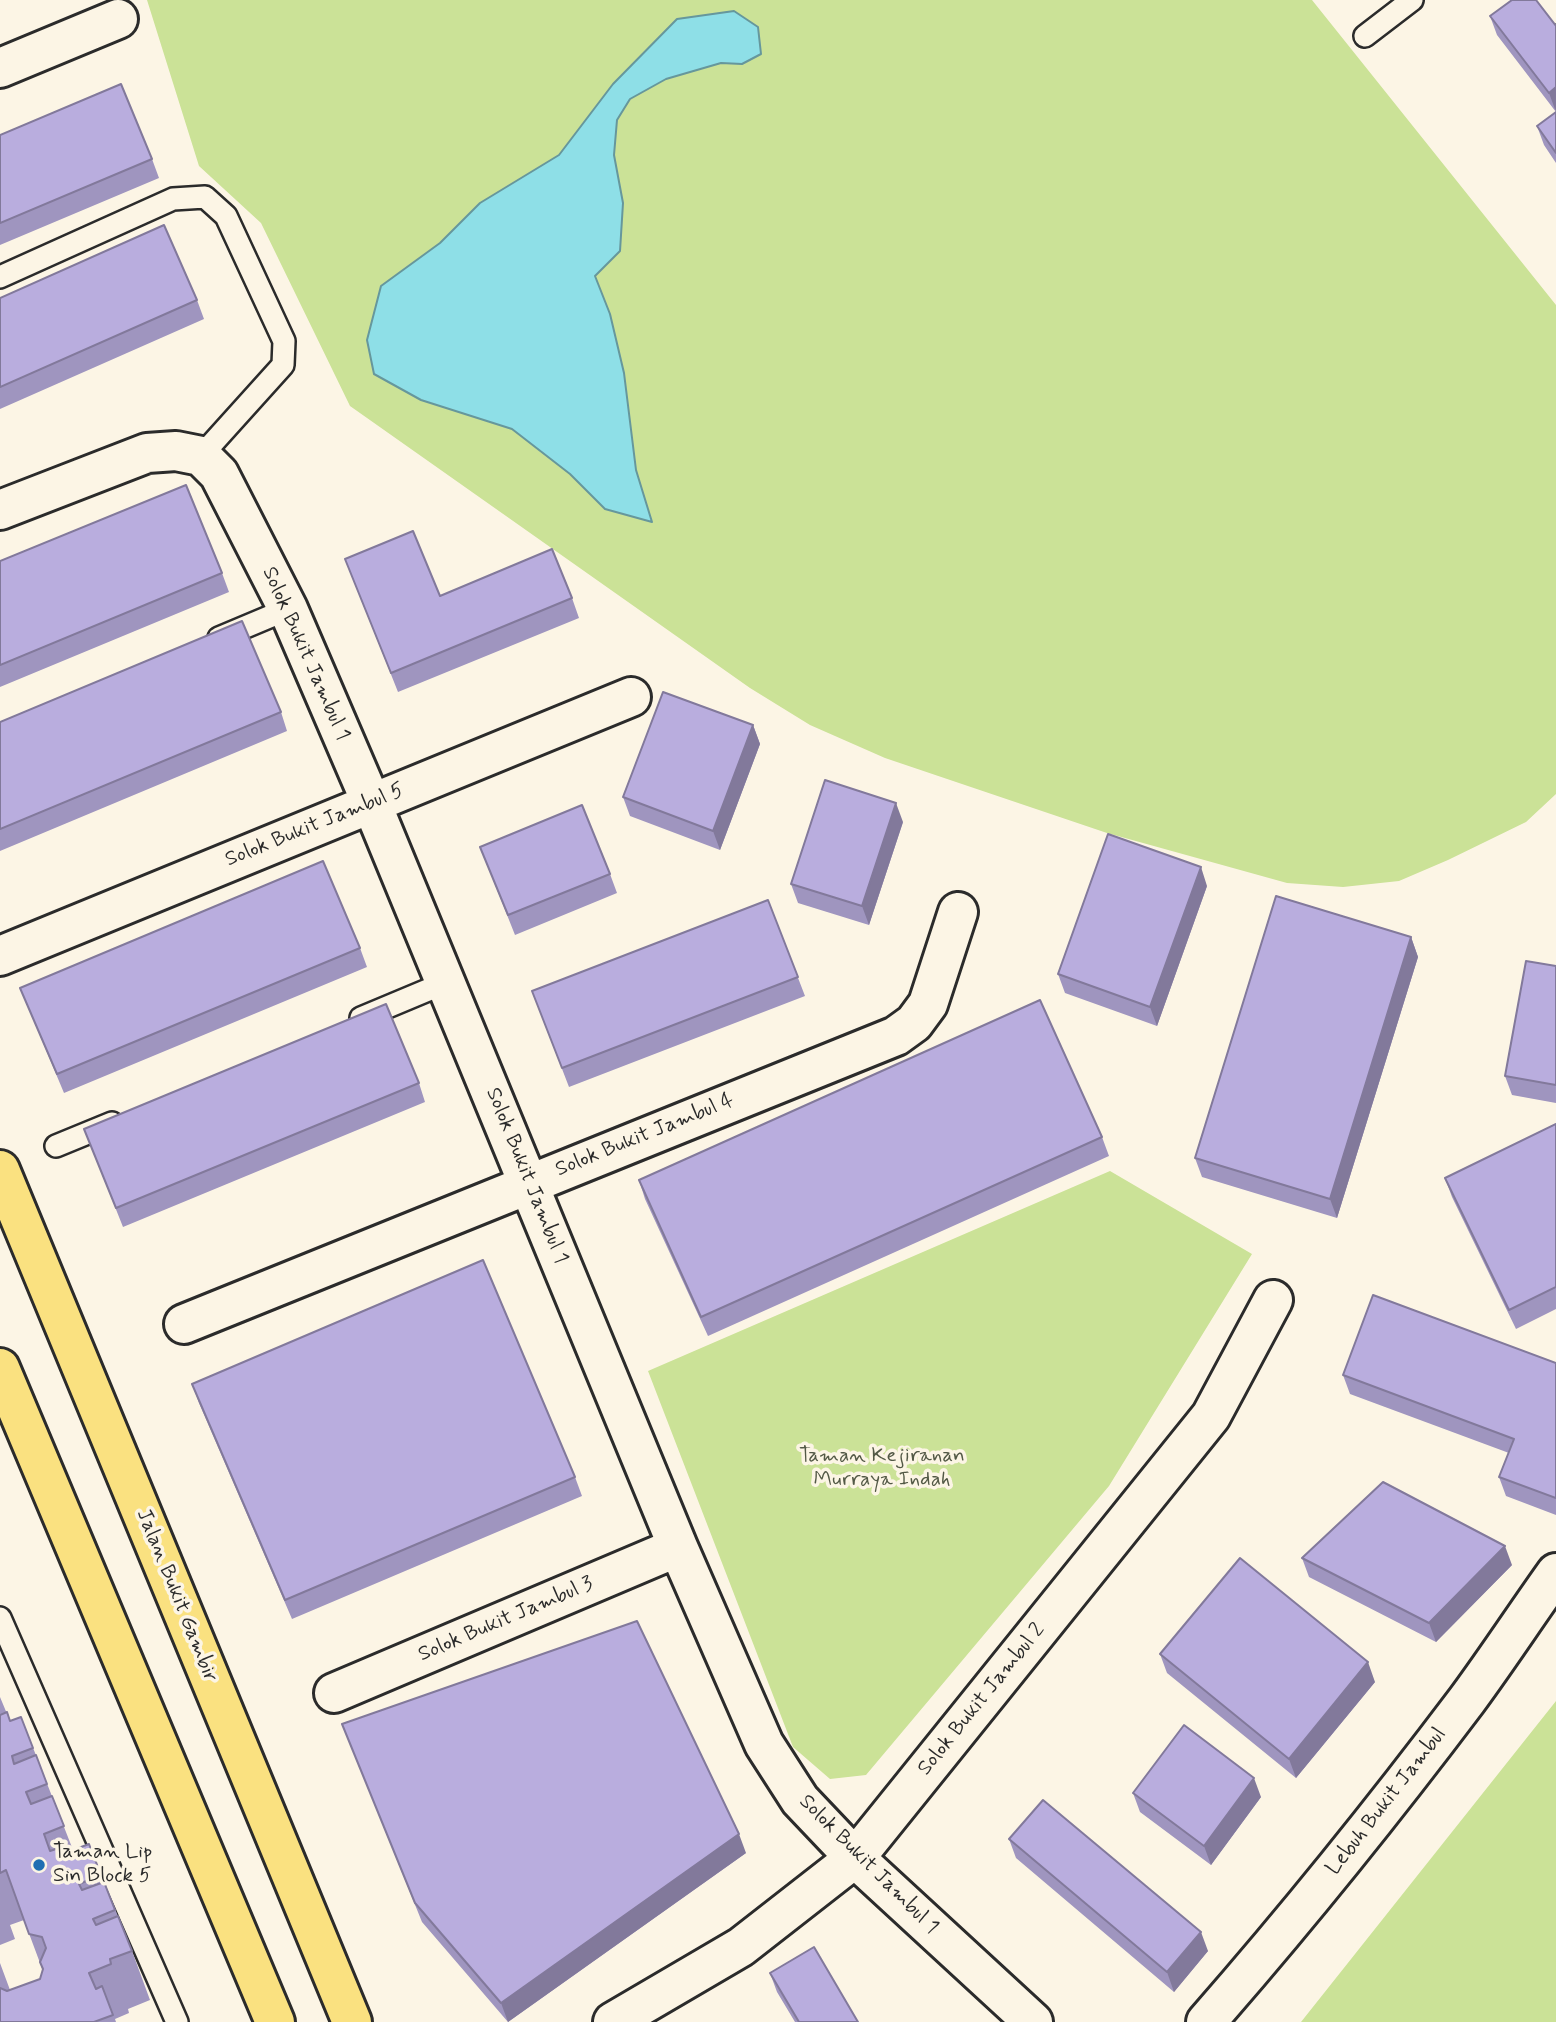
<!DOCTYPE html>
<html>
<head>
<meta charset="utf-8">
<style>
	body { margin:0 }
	canvas { display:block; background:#fcf5e5 }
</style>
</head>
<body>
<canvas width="1556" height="2022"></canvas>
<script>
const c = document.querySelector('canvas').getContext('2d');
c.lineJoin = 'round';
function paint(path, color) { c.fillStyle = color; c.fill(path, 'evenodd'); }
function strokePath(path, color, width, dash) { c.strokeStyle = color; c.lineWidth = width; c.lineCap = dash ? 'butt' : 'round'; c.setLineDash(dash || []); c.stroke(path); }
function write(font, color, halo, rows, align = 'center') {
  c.font = font + ' Mynerve,sans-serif'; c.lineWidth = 7; c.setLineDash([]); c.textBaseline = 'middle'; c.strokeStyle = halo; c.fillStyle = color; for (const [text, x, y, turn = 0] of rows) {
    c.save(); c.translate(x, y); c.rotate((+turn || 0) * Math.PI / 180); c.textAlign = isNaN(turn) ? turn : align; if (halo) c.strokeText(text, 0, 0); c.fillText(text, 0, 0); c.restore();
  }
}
paint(new Path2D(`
	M147 0H1312L1556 305V794L1526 822 1448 860 1399 881 1343 887 1287 883 1107 833 885 758 810 725 750 688 350 406 261 223 199 166Z
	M1110 1171 1252 1254 1109 1486 866 1775 830 1779 793 1747 648 1371Z
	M1556 1701V2022H1301Z`), '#cbe297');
const water = new Path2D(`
	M734 11 758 27 761 54 742 64 721 63 666 79 630 99 617 120 614 155 623 203 620 251 595 276 610 314 624 373 636 470 652 522 605 509 570 474 512 429 421 400 374 374 367 340 381 286 440 243 480 203 559 155 613 84 677 19Z`);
paint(water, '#8edfe7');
strokePath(water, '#66979c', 2);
const service = new Path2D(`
	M1544 0 1556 13
	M1365 36 1412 0
	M0 277 173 199 205 197 226 216 284 341 283 365 201 456
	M219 638 288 609
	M361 1018 447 982
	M56 1146 112 1123
	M0 1618 177 2022`);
const minor = new Path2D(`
	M0 68 118 19
	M0 510 147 453 176 451 201 456 219 474 288 609 371 802 678 1547 764 1744 800 1800 855 1858 1033 2022
	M0 956 631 697
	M184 1324 896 1036 914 1023 928 1004 958 912
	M334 1693 678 1547
	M613 2022 741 1947 855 1858 1211 1416 1273 1300`);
const secondary = new Path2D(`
	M1206 2022C1297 1918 1384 1810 1467 1700 1498 1658 1526 1615 1556 1573`);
const primary = new Path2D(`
	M0 1170 352 2022
	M0 1368 275 2022`);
strokePath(service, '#2b2b2b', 26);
strokePath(minor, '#2b2b2b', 44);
strokePath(secondary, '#2b2b2b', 44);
strokePath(primary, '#2b2b2b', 44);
strokePath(service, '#fcf5e5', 21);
strokePath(minor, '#fcf5e5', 38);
strokePath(secondary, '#fcf5e5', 38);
strokePath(primary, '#fae180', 38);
paint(new Path2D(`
	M1536 0 1556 112 1497 35 1490 16Z
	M1556 112V163L1544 145 1537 126Z
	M0 135 152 159 159 178 0 245Z
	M0 298 197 300 204 319 0 409Z
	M345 559 440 596 572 598 579 618 398 692Z
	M0 561 222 573 229 592 0 687Z
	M281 712 287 731 0 851V722Z
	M753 725 760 744 720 850 630 816 623 797Z
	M903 822 869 925 798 903 791 884Z
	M480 847 610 874 617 893 515 935Z
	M1207 886 1157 1026 1065 993 1058 974Z
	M768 900 805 996 569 1087 532 991Z
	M1411 937 1418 957 1337 1218 1202 1177 1195 1158Z
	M360 948 367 967 64 1093 20 988Z
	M1556 966V1103L1512 1095 1505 1076Z
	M419 1083 425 1102 123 1227 84 1129Z
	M1556 1124V1309L1516 1329 1452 1197 1445 1178Z
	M1102 1137 1109 1156 708 1336 645 1199 639 1180Z
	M1556 1363V1515L1506 1496 1499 1477 1509 1453 1350 1394 1343 1375Z
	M192 1384 575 1477 582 1496 292 1619 199 1403Z
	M1302 1558 1512 1565 1436 1642 1309 1577Z
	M1160 1654 1375 1682 1296 1778 1167 1673Z
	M0 1697 10 1721 21 1717 73 1850 89 1844 132 1951 150 2000 128 2009 129 2013 115 2019 116 2022H0V1963L10 1990 40 1979 43 1971 24 1920 10 1925 15 1939 0 1945Z
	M342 1724 746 1853 508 2022 422 1922Z
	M1133 1793 1261 1797 1211 1865 1140 1812Z
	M1009 1839 1208 1951 1174 1992 1016 1858Z
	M770 1973 858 2022H795L777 1992Z`), '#9f95bf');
paint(new Path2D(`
	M1556 87V112L1549 93Z
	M753 725 760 744 720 850 713 831Z
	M896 803 903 822 869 925 862 906Z
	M1201 867 1207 886 1157 1026 1150 1007Z
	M1411 937 1418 957 1337 1218 1330 1199Z
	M1505 1546 1512 1565 1436 1642 1429 1623Z
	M1368 1662 1375 1682 1296 1778 1289 1759Z
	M1254 1778 1261 1797 1211 1865 1204 1846Z
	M739 1834 746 1853 508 2022 501 2003Z
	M1201 1932 1208 1951 1174 1992 1167 1972Z`), '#82799b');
const building = new Path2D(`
	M1512 0H1536L1556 26V87L1549 93 1490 16Z
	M121 84 152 159 0 223V135Z
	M1556 112V153L1537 126Z
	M164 225 197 300 0 387V298Z
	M186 485 222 573 0 665V561Z
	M413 531 440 596 552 549 572 598 391 673 345 559Z
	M242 621 281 712 0 829V722Z
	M663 692 753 725 713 831 623 797Z
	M825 780 896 803 862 906 791 884Z
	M582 805 610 874 508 915 480 847Z
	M1108 834 1201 867 1150 1007 1058 974Z
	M323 861 360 948 57 1074 20 988Z
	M1276 896 1411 937 1330 1199 1195 1158Z
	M768 900 798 977 562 1068 532 991Z
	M1526 961 1556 966V1085L1505 1076Z
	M1040 1000 1102 1137 701 1317 639 1180Z
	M386 1004 419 1083 116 1208 84 1129Z
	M1556 1124V1287L1509 1310 1445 1178Z
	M483 1260 575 1477 285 1600 192 1384Z
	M1373 1295 1556 1363V1498L1499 1477 1514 1439 1343 1375Z
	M1383 1482 1505 1546 1429 1623 1302 1558Z
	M1240 1558 1368 1662 1289 1759 1160 1654Z
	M637 1621 739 1834 501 2003 415 1903 342 1724Z
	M7 1712 10 1721 21 1717 33 1748 12 1756 14 1764 36 1755 47 1784 26 1792 31 1804 52 1796 64 1826 44 1834 50 1851 65 1846 68 1852 89 1844 101 1875 79 1884 82 1890 104 1882 115 1910 93 1919 96 1925 118 1916 132 1951 110 1959 111 1964 89 1973 96 1989 102 1986 113 2015 94 2022H0V1988L7 1991 40 1979 43 1969 40 1962 46 1948 42 1937 29 1934 6 1870 0 1873V1715Z
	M1184 1725 1254 1778 1204 1846 1133 1793Z
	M1043 1800 1201 1932 1167 1972 1009 1839Z
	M814 1947 858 2022H799L770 1973Z`);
paint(building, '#b9adde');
strokePath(building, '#82799b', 2);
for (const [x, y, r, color] of [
	[39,1865,7,"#1f6fb2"]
]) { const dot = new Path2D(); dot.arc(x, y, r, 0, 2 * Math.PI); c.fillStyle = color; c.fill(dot); strokePath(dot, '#fcf5e5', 2.5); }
write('21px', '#2b2b2b', '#fcf5e5', [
	["Solok Bukit Jambul 1",305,654,66],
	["Solok Bukit Jambul 5",315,826,-22],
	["Solok Bukit Jambul 4",645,1136,-22],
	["Solok Bukit Jambul 1",526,1176,68],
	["Jalan Bukit Gambir",176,1596,68],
	["Solok Bukit Jambul 3",506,1620,-23],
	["Solok Bukit Jambul 2",982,1700,-51],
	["Lebuh Bukit Jambul",1387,1802,-52],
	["Solok Bukit Jambul 1",868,1865,45]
]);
write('21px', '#535946', '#fcf5e5', [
	["Taman Kejiranan",882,1457],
	["Murraya Indah",882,1481]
]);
write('21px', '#2b2b2b', '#fcf5e5', [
	["Taman Lip",53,1853],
	["Sin Block 5",53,1877]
], 'left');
</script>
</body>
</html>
